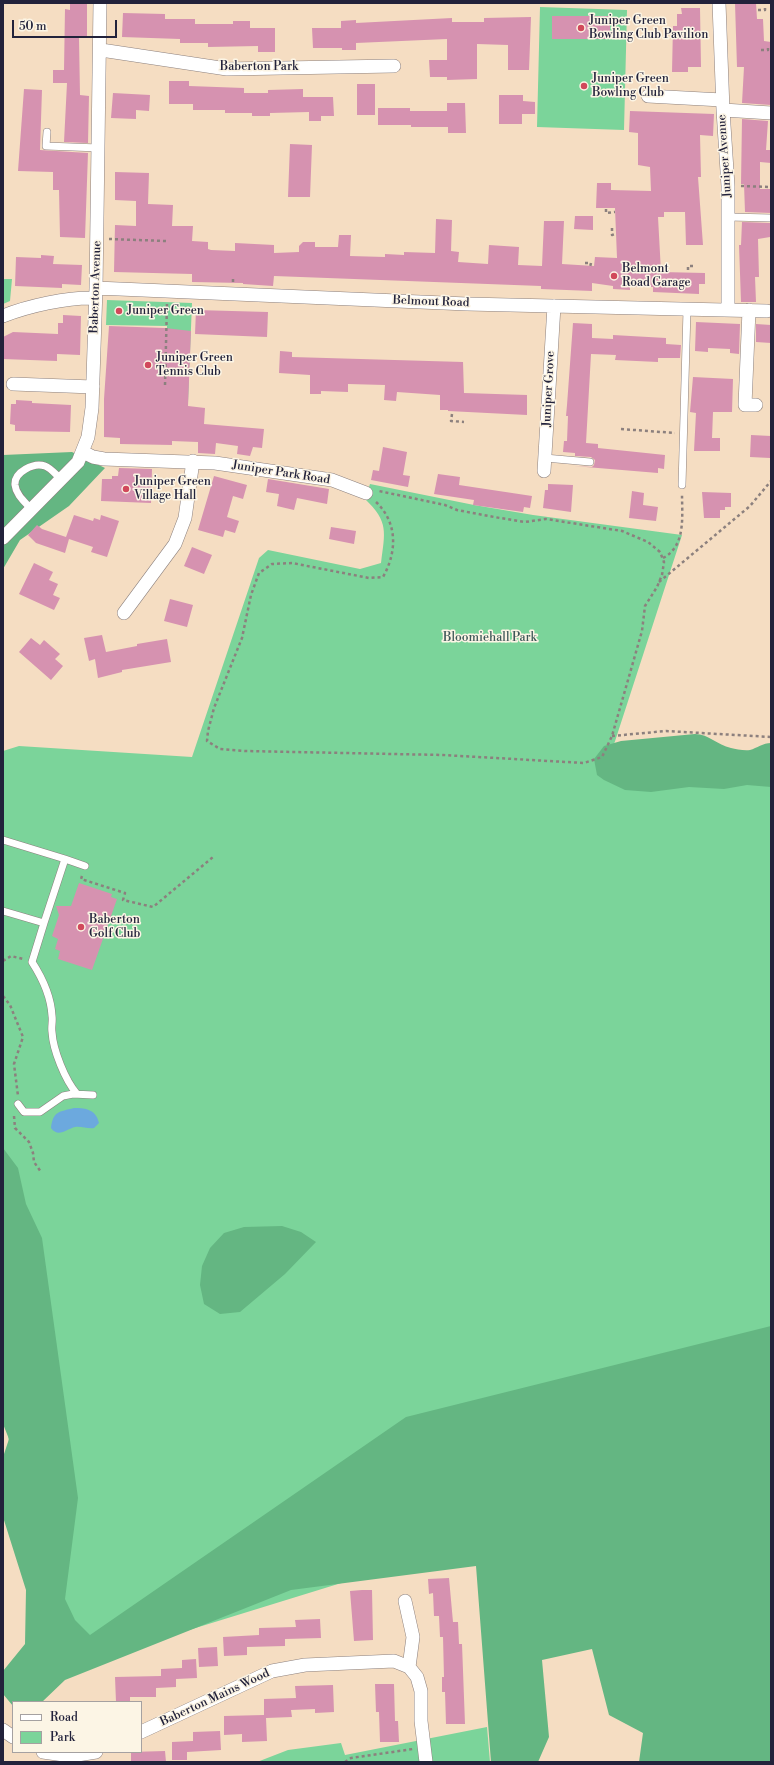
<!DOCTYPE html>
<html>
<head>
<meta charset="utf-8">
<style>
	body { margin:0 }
	#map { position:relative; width:774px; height:1765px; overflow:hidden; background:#f5ddc2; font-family:"Libre Bodoni",serif }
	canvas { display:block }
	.frame { position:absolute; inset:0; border:4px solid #22223b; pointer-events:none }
	.legend { position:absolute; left:12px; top:1701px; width:130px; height:52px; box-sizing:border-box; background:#fcf5e5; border:1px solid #a5a1a1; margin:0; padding:5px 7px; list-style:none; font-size:12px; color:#22223b }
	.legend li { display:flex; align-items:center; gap:8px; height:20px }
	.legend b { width:20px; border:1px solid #a5a1a1 }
	.scale { position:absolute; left:12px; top:20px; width:105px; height:18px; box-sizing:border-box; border:2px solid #22223b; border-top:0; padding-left:5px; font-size:12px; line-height:14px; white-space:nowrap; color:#22223b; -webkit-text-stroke:3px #fcf5e5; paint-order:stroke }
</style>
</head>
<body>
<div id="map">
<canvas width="774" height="1765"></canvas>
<div class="frame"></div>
<ul class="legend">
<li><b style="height:5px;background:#fff"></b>Road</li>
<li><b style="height:11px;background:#7bd49a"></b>Park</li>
</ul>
<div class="scale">50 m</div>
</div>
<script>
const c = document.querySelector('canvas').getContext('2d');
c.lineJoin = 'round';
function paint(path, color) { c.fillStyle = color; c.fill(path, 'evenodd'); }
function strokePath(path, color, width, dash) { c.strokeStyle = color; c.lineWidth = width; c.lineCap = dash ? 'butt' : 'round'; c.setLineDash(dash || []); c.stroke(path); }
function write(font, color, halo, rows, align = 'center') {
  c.font = font + ' "Libre Bodoni",serif'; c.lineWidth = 3; c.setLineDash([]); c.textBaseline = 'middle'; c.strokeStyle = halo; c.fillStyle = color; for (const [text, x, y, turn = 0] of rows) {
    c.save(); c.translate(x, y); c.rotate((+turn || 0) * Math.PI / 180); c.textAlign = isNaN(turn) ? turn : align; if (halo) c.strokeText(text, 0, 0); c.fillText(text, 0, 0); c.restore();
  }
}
paint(new Path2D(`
	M540 7 627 10 624 130 537 127Z
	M3 279H12L10 301 3 304Z
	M107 300 192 303 188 402 166 401 167 326 106 325Z
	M370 484 474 505 533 515 682 535 605 772 771 751V1762L619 1612 502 1550 419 1559 40 1676 3 1397V751L19 746 192 757 259 558 268 550 360 569 381 563C385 532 389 522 365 499Z
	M487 1727 490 1762H257L288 1750 341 1743 345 1755Z`), '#7bd49a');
paint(new Path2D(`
	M72 452 105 468 69 506 20 540 3 569V455Z
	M695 734C709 734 717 745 731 748 736 749 744 751 750 750 757 748 763 743 771 743V787L747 785 724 789 689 787 651 792 625 790 604 780 597 775 594 759 604 746 621 741Z
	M3 1148 18 1168 26 1204 42 1238 78 1498 65 1599 75 1620 90 1635 406 1417 771 1326V1762H639L643 1733 609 1715 592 1649 542 1660 549 1737 538 1762H491L476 1566 291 1590 65 1680 42 1702H13V1706L3 1694V1671L25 1644 26 1590 3 1517V1457L9 1439 3 1424Z
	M282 1226 301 1232 316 1242 285 1274 240 1312 220 1314 204 1304 200 1285 202 1266 210 1248 224 1233 244 1227Z`), '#64b682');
paint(new Path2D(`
	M74 1108C87 1108 96 1110 99 1123L94 1128C88 1129 81 1126 75 1127 67 1129 58 1138 51 1128 53 1111 59 1112 74 1108Z`), '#6ca9de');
paint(new Path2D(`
	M70 3H87V38H79L80 95 89 96 88 143 64 142 67 83H53V70H64L65 9 70 10Z
	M735 3H756L757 19H763L764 41 771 42V105L742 103 744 67H737Z
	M681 8H700L701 67H688V72H672L673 26H677V14H682Z
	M123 13 165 14V19H195V24H233V21H250V28H275V52H258V46L208 47V43H180V39L122 37Z
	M552 16H610V39H552Z
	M531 17 529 70H508V45L477 44V79L447 80V77H430L429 60H447V39L356 43V50H342V48H313L312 28H341V21L356 20V23L452 18V22H484V18Z
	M169 81H189V86L244 88V93H268V90L303 89V97H333L334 116H321V121H309V112L270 113V116H252V113H225V110H193V104H169Z
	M357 84H375V115H357Z
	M24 89 42 90 40 150 88 153 85 238 60 237 59 190H53V172L18 171Z
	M113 93 150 95 149 111 136 110V119L111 118Z
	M499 95H523V101L535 102V114H522V124H499Z
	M447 103H465L466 133H448V127H411V125H378V108H410V111H447Z
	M630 111 714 114 713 136 700 135 701 177H698L703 245H686L685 212H664V217H658L661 272 705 273V284H699V294L653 292V287H630V290L613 289V286L592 283V291L541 289V286L274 276 273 286 243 284V283L192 282V274L114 272 115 225 136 226V201L115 200V172L149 173 148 204 173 205 172 226H193L192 241 208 242V249L211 250 235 251V243L274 245V253L299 252V246L303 242H315V247H338L339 235H351L350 256 385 257V254L404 255V252L435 253 436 219 452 220 451 251 459 252 458 262 488 264 489 245 519 247 518 265 542 266 544 221H564L562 264 594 266 595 257 617 258 615 208H596L597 183H611V190L651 191 650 167 638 165V133L629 132Z
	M742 119 768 121 766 150H771V163L760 162V189H771V213L745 212 744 184H741Z
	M290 144 312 145 310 197H288Z
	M575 216H593V230L574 229Z
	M742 222 770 223V237L758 239 759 277H755L756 302H741L739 245H741Z
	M41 255 54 256 53 264 82 265 81 285 62 284V288L15 286 16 257 41 258Z
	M196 310 268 312 267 337 195 334Z
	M63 315 81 316 80 355 57 354V361L3 359V337L13 332 58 334V323H63Z
	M696 322 740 324 739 354 730 353V349L708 348V352L695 351Z
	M573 323 592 324V338L613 339V335L666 338V344L681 345 680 358H658V362L615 360 616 355 591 354 586 443 598 444V448L665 455 664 469 658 468V473L574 466 592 467 594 465 595 460 591 457 575 456V453L563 452 564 441H567L568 416H566L567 405Z
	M756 324 771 325V343L756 342Z
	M109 326 165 328 191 331 188 406 205 408 204 424 264 429 262 448 253 447 250 456 237 454 238 446 216 443 215 454 198 453V442L172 441V445L120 444V438L104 437V399Z
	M280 351 292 352V357L463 362 464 393 527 395V415L448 411V410H440V395L397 392 396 401 384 400 385 385 348 384V392L321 391V394H310V375L279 373Z
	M693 377 733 379 732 412H713L712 438H720V451H694L696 413 690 412Z
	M16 400 32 401V403L71 405 70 432 15 431V425L10 424 11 404H16Z
	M751 435 771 436 770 458 750 457Z
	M383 447 407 452 403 475 410 476 408 487 371 480 373 470 379 471Z
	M119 468 152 469 151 503 101 501 102 479H112V476H118Z
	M438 474 460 477 459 485 532 496 530 508 524 507 523 512 473 505 474 500 434 494Z
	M214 476 247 485 243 499 233 496 227 517 239 521 235 533 225 530 223 537 198 530Z
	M268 479 329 489 327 504 297 498 294 510 277 506 279 494 266 492Z
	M548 484 573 485 571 512 543 508 545 490H548Z
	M632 491 644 493 643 505 658 507 656 521 629 518Z
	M702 492 731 493V507H725V510H720V518H704Z
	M74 515 93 521 94 518 100 520 101 515 119 521 107 557 91 552 93 547 69 539 65 553 36 543 28 535 37 525 42 529 66 537Z
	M331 527 356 531 354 544 329 539Z
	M192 547 212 555 204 574 184 566Z
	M34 563 53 572 49 580 58 584 53 595 60 598 54 610 19 594Z
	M170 599 193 605 187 627 164 621Z
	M102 635 106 652 137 646V644L167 639 171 662 122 670V672L98 678 95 659 89 661 84 638Z
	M31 638 40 645 44 640 60 654 55 659 63 666 51 680 19 652Z
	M79 883 112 894 111 897 117 899 92 970 58 959 60 951 55 949 58 939 52 936 59 915 56 906H71Z
	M449 1578 453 1622H458L459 1644H462L465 1724H446L445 1692H442V1677H444L443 1637H440L439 1616H434L433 1593 429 1594 428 1579Z
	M362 1590H372L373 1640 354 1641 350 1591Z
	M320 1619 321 1638 285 1639V1646L247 1647V1655L224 1656 223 1637 259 1635V1628L296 1627 295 1620Z
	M217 1647 218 1666 199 1667 198 1648Z
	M196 1659 197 1678 176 1679V1687L156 1688V1697H130V1702H116L115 1677 161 1676V1669L182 1668V1660Z
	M375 1684H394L395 1721H398L399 1742H380L379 1712H376Z
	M333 1685 334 1712 315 1713V1709L291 1710 292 1717 266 1718 267 1741 242 1742V1734L224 1735V1716L264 1715V1699L296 1698 295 1686Z
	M220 1731 221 1750 187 1752V1760H172V1742L193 1741V1732Z
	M165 1751 166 1762H131V1752Z`), '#d692b0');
const service = new Path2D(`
	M47 132 46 146 99 148
	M728 217 771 218
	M545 458 590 462
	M682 485 687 310
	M31 509C25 502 16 495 15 485 14 472 34 462 45 466 51 468 57 476 62 480
	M3 840 65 859 44 923 3 911
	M65 859 85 866
	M44 923 32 962C43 979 51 996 52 1016 53 1021 51 1027 52 1032 53 1050 65 1080 77 1094
	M18 1104 24 1112H40L63 1096 73 1094 93 1095`);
const minor = new Path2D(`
	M719 3 723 110 728 186V309
	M101 50 227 69 394 66
	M648 96 722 100
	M723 110 771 113
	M96 288 467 304 767 311
	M749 310 745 405H756
	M3 316C28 306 68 297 95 298
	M13 384 93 387
	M83 452 93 457 104 459 215 463 332 480 366 493
	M544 471 554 306
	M3 538 78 462 88 437 92 408 96 288 100 3
	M124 613 175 544 185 518 193 461
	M405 1601 413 1637 409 1667
	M3 1730 13 1737
	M141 1732 272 1671 305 1665 394 1661 409 1667 417 1677 421 1691V1721L426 1762
	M43 1752 71 1756 96 1752`);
strokePath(service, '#8c807e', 8);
strokePath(minor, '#8c807e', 14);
strokePath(new Path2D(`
	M758 10H765V5
	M761 50H768V45
	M741 186 771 187
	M606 209V213L615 212
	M612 228V235L615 234
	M109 239 166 241
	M585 263H591L590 267
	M688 270V266H694
	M233 282V276
	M165 385 167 303
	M452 414 451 421 464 422
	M621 429 675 433
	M376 502C398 523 397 552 383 577L369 578 292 563 272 564 259 573 251 595 242 638 214 708 208 731 207 741 220 749 245 751 443 755 584 763 602 757 612 736 642 631 645 606 657 587 662 575 664 562 660 552 648 542 622 531 546 519 525 522 494 517 457 510 445 505 379 491
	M663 558C686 546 682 517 682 494
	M659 582 750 506 771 481
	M612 736 666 731 771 737
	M82 876 81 879 125 893 123 900 153 907 213 857
	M3 961 11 956 23 959
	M3 996 10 1005 23 1037 14 1064 18 1096
	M14 1116 15 1128 29 1142 33 1153 34 1162 41 1172
	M345 1762 351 1758 413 1749`), '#8c807e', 2.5, [3, 3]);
strokePath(service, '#fff', 7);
strokePath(minor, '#fff', 13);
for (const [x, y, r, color] of [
	[581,28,4,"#d1495b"],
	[584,86,4,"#d1495b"],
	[614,276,4,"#d1495b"],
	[119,311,4,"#d1495b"],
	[148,365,4,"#d1495b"],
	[126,489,4,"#d1495b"],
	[81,927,4,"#d1495b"]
]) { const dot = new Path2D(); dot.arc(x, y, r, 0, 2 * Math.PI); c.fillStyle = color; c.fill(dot); strokePath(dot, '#fcf5e5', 1.5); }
write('12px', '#22223b', '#fcf5e5', [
	["Juniper Green",589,21],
	["Bowling Club Pavilion",589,35],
	["Juniper Green",592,79],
	["Bowling Club",592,93],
	["Belmont",622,269],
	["Road Garage",622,283],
	["Juniper Green",127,311],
	["Juniper Green",156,358],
	["Tennis Club",156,372],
	["Juniper Green",134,482],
	["Village Hall",134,496],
	["Baberton",89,920],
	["Golf Club",89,934]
], 'left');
write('12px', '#22223b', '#fcf5e5', [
	["Baberton Park",259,67],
	["Juniper Avenue",725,156,-94],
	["Baberton Avenue",96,287,-88],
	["Belmont Road",431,302,2],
	["Juniper Grove",549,389,-87],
	["Juniper Park Road",281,473,9],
	["Baberton Mains Wood",215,1698,-25]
]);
write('12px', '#3d5758', '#fcf5e5', [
	["Bloomiehall Park",490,638]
]);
</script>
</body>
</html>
